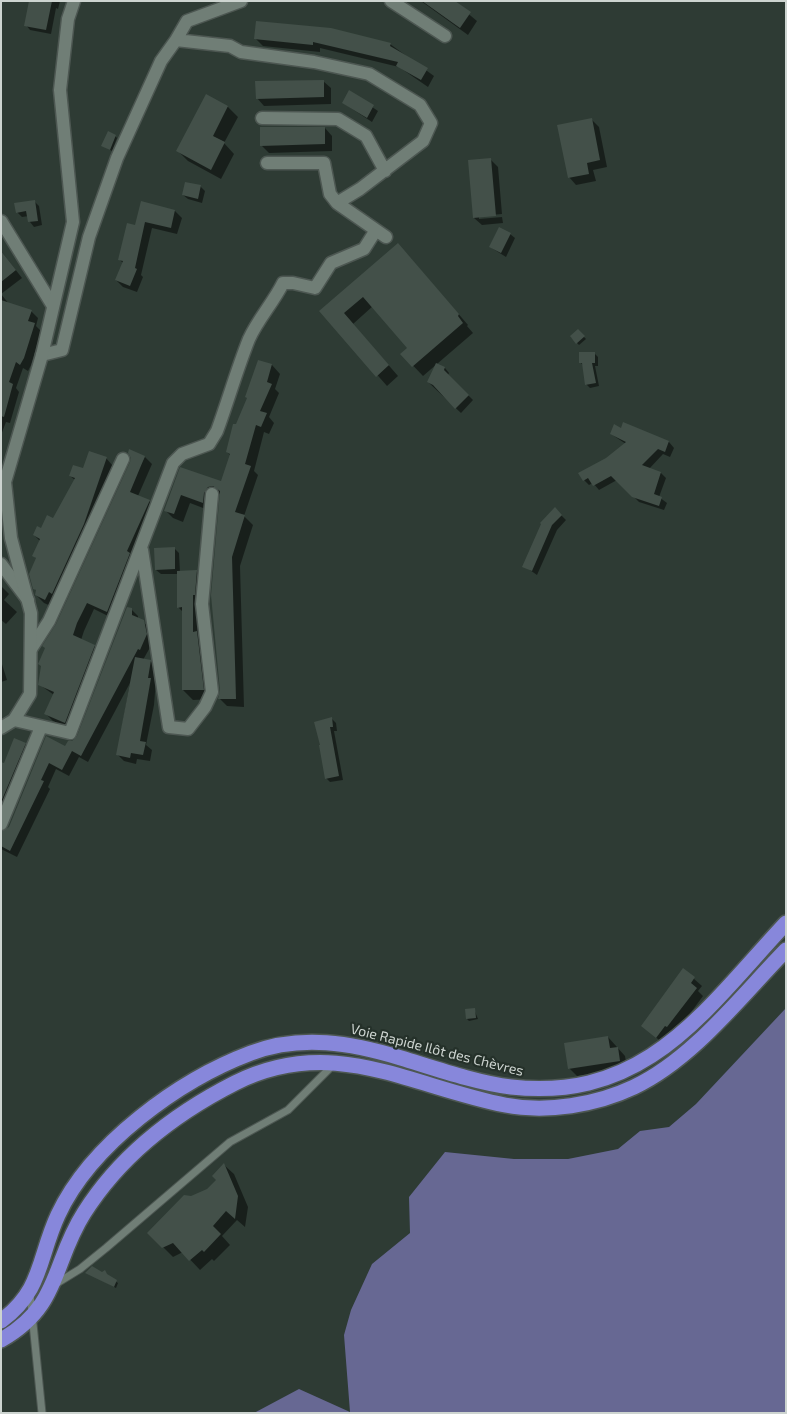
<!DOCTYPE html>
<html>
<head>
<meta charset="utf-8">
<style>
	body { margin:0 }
	#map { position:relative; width:787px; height:1414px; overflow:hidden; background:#2e3b34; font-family:"Exo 2",sans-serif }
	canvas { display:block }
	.frame { position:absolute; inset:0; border:2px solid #cdd4d0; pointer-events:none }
</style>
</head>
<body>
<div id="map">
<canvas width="787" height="1414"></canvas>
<div class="frame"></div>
</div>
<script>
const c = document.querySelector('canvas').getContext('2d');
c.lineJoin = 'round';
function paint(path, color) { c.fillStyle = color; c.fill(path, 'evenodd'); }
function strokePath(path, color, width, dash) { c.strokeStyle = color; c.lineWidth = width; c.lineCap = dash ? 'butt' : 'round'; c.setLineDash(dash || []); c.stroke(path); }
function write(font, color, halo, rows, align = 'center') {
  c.font = font + ' "Exo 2",sans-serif'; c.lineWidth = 4.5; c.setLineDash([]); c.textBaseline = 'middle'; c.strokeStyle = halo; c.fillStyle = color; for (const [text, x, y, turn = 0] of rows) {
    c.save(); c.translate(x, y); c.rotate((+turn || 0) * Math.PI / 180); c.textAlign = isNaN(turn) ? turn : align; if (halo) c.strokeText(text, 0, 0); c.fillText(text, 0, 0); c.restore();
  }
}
paint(new Path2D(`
	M786 1008V1413H254L299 1389 350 1412 344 1335 351 1310 372 1264 410 1233 409 1197 445 1152 514 1159H568L618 1149 640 1131 669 1127 696 1104Z`), '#676893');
paint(new Path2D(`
	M31 1H60L58 9 56 8 51 34 30 30 26 25Z
	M421 1H453L477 21 468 35Z
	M256 39 390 44 434 76 428 87 399 67 320 48V52L263 46Z
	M323 81 331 88V104L264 106 257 98Z
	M350 92 378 111 372 122 343 103Z
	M207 96 228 107 238 117 224 143 234 154 221 179 188 161 178 151Z
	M591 119 599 127 607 167 593 170 596 181 576 185 569 177Z
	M325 128 332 136V151L269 153 261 145Z
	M115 136 117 138 112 151 103 146Z
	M490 159 498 167 502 214 479 216V219L502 217 503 223 482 225 474 218Z
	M200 186 205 191 202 203 188 199 183 195Z
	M34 201 39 206 42 225 34 227 30 222 29 216 22 217 17 212Z
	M142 203 175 211 182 218 177 234 152 228 141 275 143 277 137 292 123 287 116 280 123 263 120 260 136 226Z
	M510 234 515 238 506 257 490 247Z
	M1 251 22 278 1 294Z
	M407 254 468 325 467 326 473 333 423 376 402 354 409 348 373 306 353 324 398 376 387 386 321 311Z
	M1 294 9 304 31 311 38 318 36 326 41 331 31 365 28 371 23 368 16 388 19 392 10 423 6 422 1 435Z
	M578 331 586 339 579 345 571 337Z
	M594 353 598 357V366H595L599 386 590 388 586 384 583 365 580 362Z
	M258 361 272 365 280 374 275 389 279 393 269 417 274 423 269 434 264 432 254 471 258 475 244 516 253 525 240 566 244 707 227 706 219 698 221 691V494L216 495 211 511 190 503 183 522 173 518 165 510 181 469 222 482 231 456 227 452 248 399Z
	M437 365 445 368 449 373 448 375 473 400 461 413 428 382Z
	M624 424 669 442 674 448 670 457 663 454 649 469 661 473 666 478 659 497 667 503 664 510 639 502 617 480 599 490 593 483 589 485 584 480 626 444 611 434 621 429Z
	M145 457 152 464 138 496 149 501 157 508 114 619 94 609 84 631 81 640 94 646 101 653 72 730 53 721 46 714 54 695 40 685 57 625Z
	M106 458 113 466 53 607 44 603 36 595 37 591 34 588 37 559 33 555 40 541 34 535 53 520 75 480 70 476Z
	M555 509 566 520 557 530 537 575 524 566Z
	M174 548 179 553 180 572 196 571 206 581 213 699 193 700 183 690V612L178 607V574H161L156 570Z
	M1 586 9 594 4 600 17 612 6 624 1 620Z
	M131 609 138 616V619L151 628 153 642 143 660 150 661 157 667 154 705 146 745 152 750 150 761 137 759 136 764 124 761 117 754 130 683 88 762 79 757 69 776 56 769 48 787 50 789 17 857 1 849V833L10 828 47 738 66 748 78 737Z
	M1 661 7 680 1 682Z
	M332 719 336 723 337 731H334L343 780 330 782 326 778 320 746Z
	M25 744 32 750 1 825V763L4 764Z
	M684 970 702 986 698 991 703 996 675 1034 664 1044 642 1026Z
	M474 1009 478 1019 469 1021 467 1019Z
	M608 1037 625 1056 627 1068 577 1076 569 1068Z
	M224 1165 234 1174 248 1207 245 1227 237 1220 222 1236 230 1245 214 1261 212 1259 200 1270 183 1252 173 1257 149 1233 191 1198 208 1190 218 1180Z
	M102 1273 118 1283 116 1288 89 1274Z`), '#0007');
paint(new Path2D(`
	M29 1H52L46 30 24 26Z
	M422 1H455L471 12 460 28Z
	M256 21 331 28 391 43 390 46 428 68 421 80 396 66 398 62 313 42V45L254 39Z
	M324 80V97L256 99 255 81Z
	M349 90 374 105 367 118 342 103Z
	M206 94 228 106 213 136 225 142 211 170 176 151Z
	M592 118 600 160 587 163 589 174 568 178 557 125Z
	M260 127H325V144L260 146Z
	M108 131 116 135 110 150 101 146Z
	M491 158 496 216 473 218 468 160Z
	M185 182 201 185 198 199 182 195Z
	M35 200 38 221 28 222 26 211 16 213 14 203Z
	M141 201 175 210 171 228 145 222 135 268 137 269 130 286 115 280 123 261 118 260 127 223 135 225Z
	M499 227 511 233 501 253 489 247Z
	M398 243 459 314 458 316 463 323 412 367 400 354 407 348 363 297 344 313 389 365 376 377 319 311Z
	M1 251 16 270 1 282Z
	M1 300 32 310 28 321 35 323 24 358 20 365 16 362 9 382 13 384 4 417 1 416Z
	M578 329 585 336 576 344 570 336Z
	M579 352H595V363H592L596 383 585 385 582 363H579Z
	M258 360 272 364 267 382 272 384 260 411 267 413 261 427 256 425 245 464 251 466 235 512 245 515 232 557 236 699H218L220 691 211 595 220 491 213 486 208 487 204 493 203 503 181 495 174 514 164 511 180 467 221 481 230 454 226 452 233 424H236L247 398 245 397Z
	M436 363 445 367 444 370 469 395 455 409 433 385 427 382Z
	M623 422 669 441 665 452 658 449 642 465 661 472 654 494 662 497 659 506 632 497 611 476 593 486 588 478 583 481 578 473 606 458 626 442 610 434 614 424 621 428Z
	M129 449 145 456 130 492 150 500 127 551 130 553 107 612 87 603 77 623 73 635 95 645 65 723 44 714 54 692 38 685 41 666 38 664 45 648 42 646 56 624 130 462 131 458 128 453Z
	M89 451 107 457 84 524 52 594 49 592 45 600 35 595 36 590 33 589 29 574 36 558 32 556 40 539 33 535 37 526 41 528 47 515 53 518 75 478 69 476 73 465 83 468Z
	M555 507 562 515 552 525 532 571 522 567 541 524 540 523Z
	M175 547V569L155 570 154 548Z
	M197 570 195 595H193V632L197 631 204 690H182V607L177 608V571Z
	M127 607 132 608V615L144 620 147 634 140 650 138 649 81 756 72 751 62 770 49 763 41 780 44 781 10 851 1 846V832L9 827 46 736 65 746 68 741H72L77 736Z
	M135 657 151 660 148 678H151L140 741 146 742 143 755 131 753 130 758 116 755Z
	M332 717 333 727H330L339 776 325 779 319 745H320L314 722Z
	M14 738 26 743 1 802V762L4 763Z
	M683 968 695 977 691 983 697 988 667 1027 665 1026 656 1038 641 1026Z
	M475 1008 476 1018 466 1019 465 1009Z
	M608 1036 610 1048 618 1047 620 1061 568 1069 564 1043Z
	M224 1163 238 1196 235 1219 226 1211 213 1226 221 1234 204 1252 202 1250 189 1261 173 1243 162 1248 147 1233 184 1195 191 1196 207 1189 216 1180 212 1176Z
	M92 1266 102 1272 105 1270 107 1274 117 1280 114 1287 85 1273Z`), '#435049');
const lane = new Path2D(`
	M54 1285 80 1269 106 1248 230 1142 288 1110 333 1065
	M30 1294 42 1413`);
const street = new Path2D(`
	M391 1 445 36
	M176 40 187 21 241 1
	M262 118 338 119 366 136 385 171
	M337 203 386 237
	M1 221 53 306
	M42 355 62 350 89 237 117 158 161 61 176 40 230 46 241 52 314 62 369 74 420 105 431 123 423 141 360 189 337 203 330 194 324 163H267
	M142 550 169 727 188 729 205 707 212 692 202 604 212 494
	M1 564 28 600
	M31 649 49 621 123 459
	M14 720 70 733 173 463 182 454 209 444 217 431C228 401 237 369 249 339 258 319 273 303 283 283H293L315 288 331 263 364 249 376 230
	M1 824 41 727`);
const secondary = new Path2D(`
	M1 728 14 720 30 694 31 613 11 538 5 482 42 355 73 222 60 90 68 19 74 1`);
const highway = new Path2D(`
	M1 1321C43 1290 38 1258 58 1215 91 1144 179 1080 251 1053 301 1034 352 1043 401 1058 434 1068 477 1083 511 1087 646 1102 704 1011 786 923
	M1 1340C61 1306 52 1263 84 1213 120 1156 176 1113 235 1083 333 1034 409 1086 505 1105 547 1113 596 1105 634 1087 693 1059 741 996 786 950`);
strokePath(lane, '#4d5752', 9);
strokePath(street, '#4d5752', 15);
strokePath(secondary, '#4d5752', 15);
strokePath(highway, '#4d5752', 18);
strokePath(lane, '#707e76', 7);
strokePath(street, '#707e76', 12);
strokePath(secondary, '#707e76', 12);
strokePath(highway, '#8787db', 15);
write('14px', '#cdd4d0', '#25312a', [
	["Voie Rapide Ilôt des Chèvres",437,1050,14]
]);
</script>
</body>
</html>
